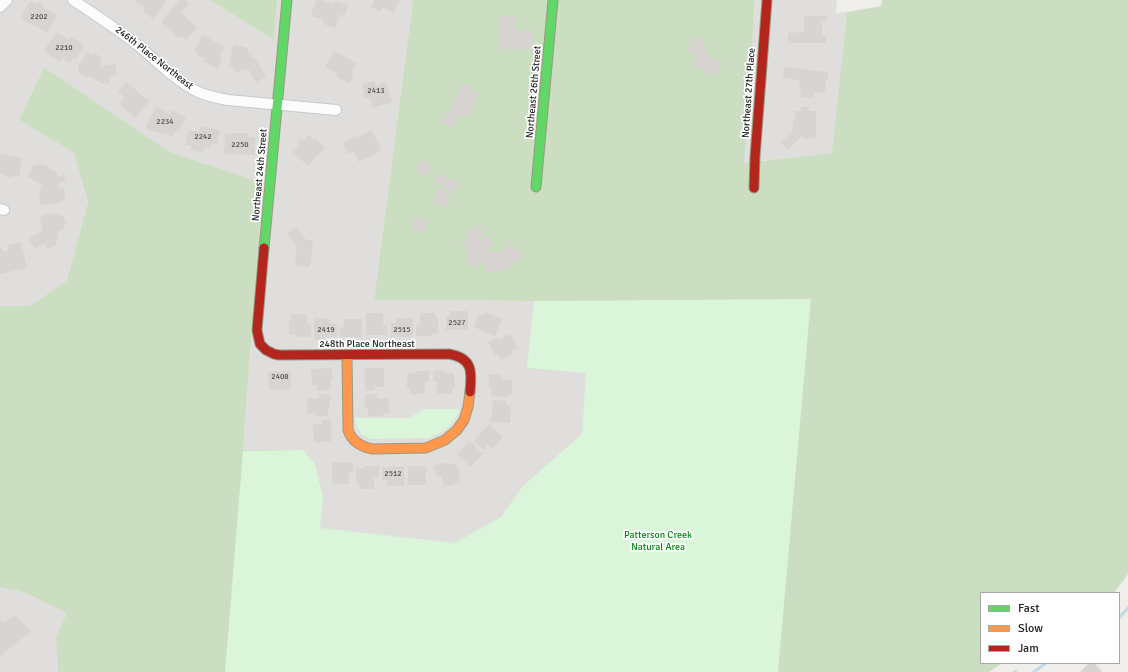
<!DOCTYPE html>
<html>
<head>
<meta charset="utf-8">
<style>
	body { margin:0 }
	#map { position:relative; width:1128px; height:672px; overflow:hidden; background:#f0eeeb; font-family:Signika,sans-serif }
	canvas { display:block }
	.legend { position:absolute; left:980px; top:592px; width:140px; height:72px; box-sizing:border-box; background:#fff; border:1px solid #a7a7a7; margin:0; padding:5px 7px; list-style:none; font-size:12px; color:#222 }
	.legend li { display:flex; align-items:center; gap:8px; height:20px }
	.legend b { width:20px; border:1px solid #a7a7a7 }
</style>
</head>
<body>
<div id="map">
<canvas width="1128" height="672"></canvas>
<ul class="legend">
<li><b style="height:5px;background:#63d668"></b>Fast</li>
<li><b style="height:5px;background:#ff974d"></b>Slow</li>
<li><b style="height:5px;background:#b3261e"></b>Jam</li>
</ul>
</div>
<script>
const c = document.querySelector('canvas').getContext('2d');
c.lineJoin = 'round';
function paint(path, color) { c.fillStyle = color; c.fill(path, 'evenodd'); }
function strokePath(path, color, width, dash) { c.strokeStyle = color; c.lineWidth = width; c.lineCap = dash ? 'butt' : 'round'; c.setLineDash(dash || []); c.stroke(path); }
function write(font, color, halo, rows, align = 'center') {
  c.font = font + ' Signika,sans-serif'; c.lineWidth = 3.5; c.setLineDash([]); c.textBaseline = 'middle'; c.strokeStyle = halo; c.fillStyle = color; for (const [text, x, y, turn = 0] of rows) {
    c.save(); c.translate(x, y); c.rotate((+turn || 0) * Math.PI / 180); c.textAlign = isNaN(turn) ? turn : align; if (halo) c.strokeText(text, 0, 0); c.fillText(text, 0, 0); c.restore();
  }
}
paint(new Path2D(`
	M0 0H210L274 40 277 0H413L374 300 534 301 527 367 586 373 582 434 523 486 501 517 454 543 320 528 323 496 243 451 263 183 170 152 44 67 19 120 74 153 88 202 67 280 30 306H0Z
	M755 0H837L836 13 847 12 833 153 743 163Z
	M0 587 26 593 68 613 56 638 58 672H0Z`), '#dfdedc');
paint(new Path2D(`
	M210 0H277L274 40Z
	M413 0H755L744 163 832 153 847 12 881 6 882 0H1128V574L1114 593H981V663H1002L989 672H58L56 638 67 613 26 593 0 587V306H30L67 280 88 202 74 153 19 120 44 67 170 152 263 183 243 450H303L315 464 323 497 320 528 454 543 501 517 523 486 582 434 586 373 527 368 534 301 374 300Z`), '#cbdec1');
paint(new Path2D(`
	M811 299 778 672H225L243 451 303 450 315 464 323 497 320 528 455 543 501 517 523 486 582 434 586 373 527 368 534 301Z
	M424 409H460C453 425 446 431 429 438L371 439 362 435 356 425 355 418H409Z`), '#daf5da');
strokePath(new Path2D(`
	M1119 618 1128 608
	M1014 672H1016
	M1034 672 1046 663`), '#bfdbe3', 3);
paint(new Path2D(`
	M134 0H167L153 19 143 11 145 8Z
	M180 0H184L189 4 181 13 197 27 186 40 181 36 179 38 161 22Z
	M316 0H321L333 4 334 1 348 5 345 16 340 14 336 28 323 24 324 20 311 16Z
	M375 0H400L393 13 383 7 380 12 371 7Z
	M30 1 36 5 38 2 44 6 43 8 57 15 47 33 21 18Z
	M499 16H516V31H534V50L499 49Z
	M804 16H826V22H822V35H826V43H788V33L804 32Z
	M56 32 69 40 71 37 84 45 76 59 73 57 70 63 63 58 60 62 44 51Z
	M203 35 224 47 219 58 222 60 217 69 204 62 205 59 197 55 198 53 194 50Z
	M702 37 707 54 713 56V59L723 62 718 75 692 66 695 57 693 51 689 52 688 48 691 40Z
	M236 45 248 48 247 52 252 53 251 58 256 59 266 77 256 82 249 70 241 69 240 72 233 71 234 67 229 66 232 48Z
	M334 51 356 63 351 73 354 74 349 84 336 76 338 74 325 67Z
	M87 52 92 55 96 54 101 57 102 66 115 64 117 75 109 76 110 83 102 84 90 76 88 78 79 73 78 67Z
	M784 67 828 72V79H826L825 93 814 92V98L801 97V91L799 90 800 80 783 78Z
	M374 81 376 86 386 82 392 102 372 108 370 97 365 98 362 85Z
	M126 82 149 101 135 118 119 104 125 97 118 92Z
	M463 84 480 93 467 118 459 114 452 128 442 123Z
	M156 107 170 114 172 110 186 117 178 132 175 131 172 136 165 133 164 135 157 132V133L145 128Z
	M801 107H809V111H816V138L804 139 801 136 788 150 781 142 793 130V120L795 117V111H801Z
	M201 126 220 130 217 144 211 143 210 148 204 147 203 153 190 150 191 146 185 145 189 130 199 132Z
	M371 130 382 150 359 162 354 151 348 154 342 143 356 136 357 137Z
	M225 133H249V137H255V155L224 154Z
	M309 135 314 140 315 138 325 147 308 166 293 152 299 146 296 144 301 139 304 141Z
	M0 154 22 158 19 176 13 175 12 178 0 174Z
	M417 161H429V173H417Z
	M43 164 57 173 58 176 65 175 66 182 59 183V188L64 187 65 200 61 201 60 203 40 205 39 190 42 185 27 176 34 165Z
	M439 173 459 184 454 193 434 181Z
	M440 188 452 196 444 208 432 200Z
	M51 213 63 216 66 222 63 231H59L56 245 48 249 45 243 34 249 29 238 41 232 43 224 40 223 41 216Z
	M413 218H426V232H413Z
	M477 224 485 232 480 237V242L486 236 494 243 489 249V252L503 251 511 243 523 255 516 263H511L503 272H486V267L482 264H479L474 269 464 260 468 256V252L462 247 467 242V235Z
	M296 227 306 240H313L310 267 295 266 297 246 287 234Z
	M21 242 27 268 0 274V248H2L3 252 9 250 8 245Z
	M450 311H468V330H446V316H450Z
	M485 312 502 319 495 336 474 327 479 314 483 316Z
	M366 313H383V325H387V335H366Z
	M420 313H435L436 318H438V334H431V336H416V325H420Z
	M291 314H307V325H311V337H297V335L289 334V320H291Z
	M314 318 330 319V324H337V337H325V339H314Z
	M396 318H413V337H391V323H396Z
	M344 319H362V337H340V327H344Z
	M510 334 518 348 512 351 513 354 501 360 497 353 495 355 488 342 498 337 499 340Z
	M332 368V379H330V390L317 391V385H312L311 369Z
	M365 368H384V387H375V390L365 391Z
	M291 371V389L269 390 268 372Z
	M415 371H429V382H425V394H410V388H407V373H415Z
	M433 371H446V373H454L455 388H452V394H437V382H433Z
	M489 374 501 375V379L512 380V395H506V397L491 396V388H489Z
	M319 394H330V409H328V416H314V414H307V398H319Z
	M365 394H377V398H389V413H383V416H368V408H365Z
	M493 400 506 401V405L511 406 510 423 490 422V416H492Z
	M322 420H331V442H314L313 424H322Z
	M489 424 503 437 492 449 487 445 484 450 474 441Z
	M470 441 483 454 470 467 457 454Z
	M332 462H353V473H349V484H332Z
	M446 462 448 465 456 463 460 475 458 476 460 482 445 487 441 476 437 477 433 466Z
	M365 466H379V478H374V489H359L358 483H356V468H365Z
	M408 466H426V485H408Z
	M382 467H404V486H387L388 480H382Z
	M15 615 31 631 0 656V619L3 623Z
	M1089 663H1094L1102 671 1100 672H1080Z`), '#d7d4d2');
const street = new Path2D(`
	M73 0C96 15 119 30 141 48 159 63 175 80 196 91 206 96 217 98 228 100L336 110
	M0 7 7 0
	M0 209 4 210`);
const fast = new Path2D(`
	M536 187 553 0
	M264 248 287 0`);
const slow = new Path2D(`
	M347 355 348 430C352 442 361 447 373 449L426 448 445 440 457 430 464 420 468 407 470 392`);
const jam = new Path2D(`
	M754 188 755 157 767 0
	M264 248 257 330 258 335 260 344 266 350 274 354 279 355 449 354C473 358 472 372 470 392`);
strokePath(street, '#c9c8c7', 12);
strokePath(fast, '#999a82', 11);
strokePath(slow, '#999a82', 11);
strokePath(jam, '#999a82', 11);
strokePath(street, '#fdfcfc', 10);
strokePath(fast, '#63d668', 9);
strokePath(slow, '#ff974d', 9);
strokePath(jam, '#b3261e', 9);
write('8px', '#4f4e4e', null, [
	["2202",39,17],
	["2210",64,48],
	["2413",376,91],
	["2234",165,122],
	["2242",203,137],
	["2250",240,145],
	["2527",457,323],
	["2419",326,330],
	["2515",402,330],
	["2408",280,377],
	["2512",393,474]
]);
write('10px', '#222', '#fff', [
	["246th Place Northeast",154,58,38],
	["Northeast 26th Street",534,92,-85],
	["Northeast 27th Place",749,93,-86],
	["Northeast 24th Street",260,175,-85],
	["248th Place Northeast",367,344]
]);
write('10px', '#0c8416', '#fff', [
	["Patterson Creek",658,535],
	["Natural Area",658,547]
]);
</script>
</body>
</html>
